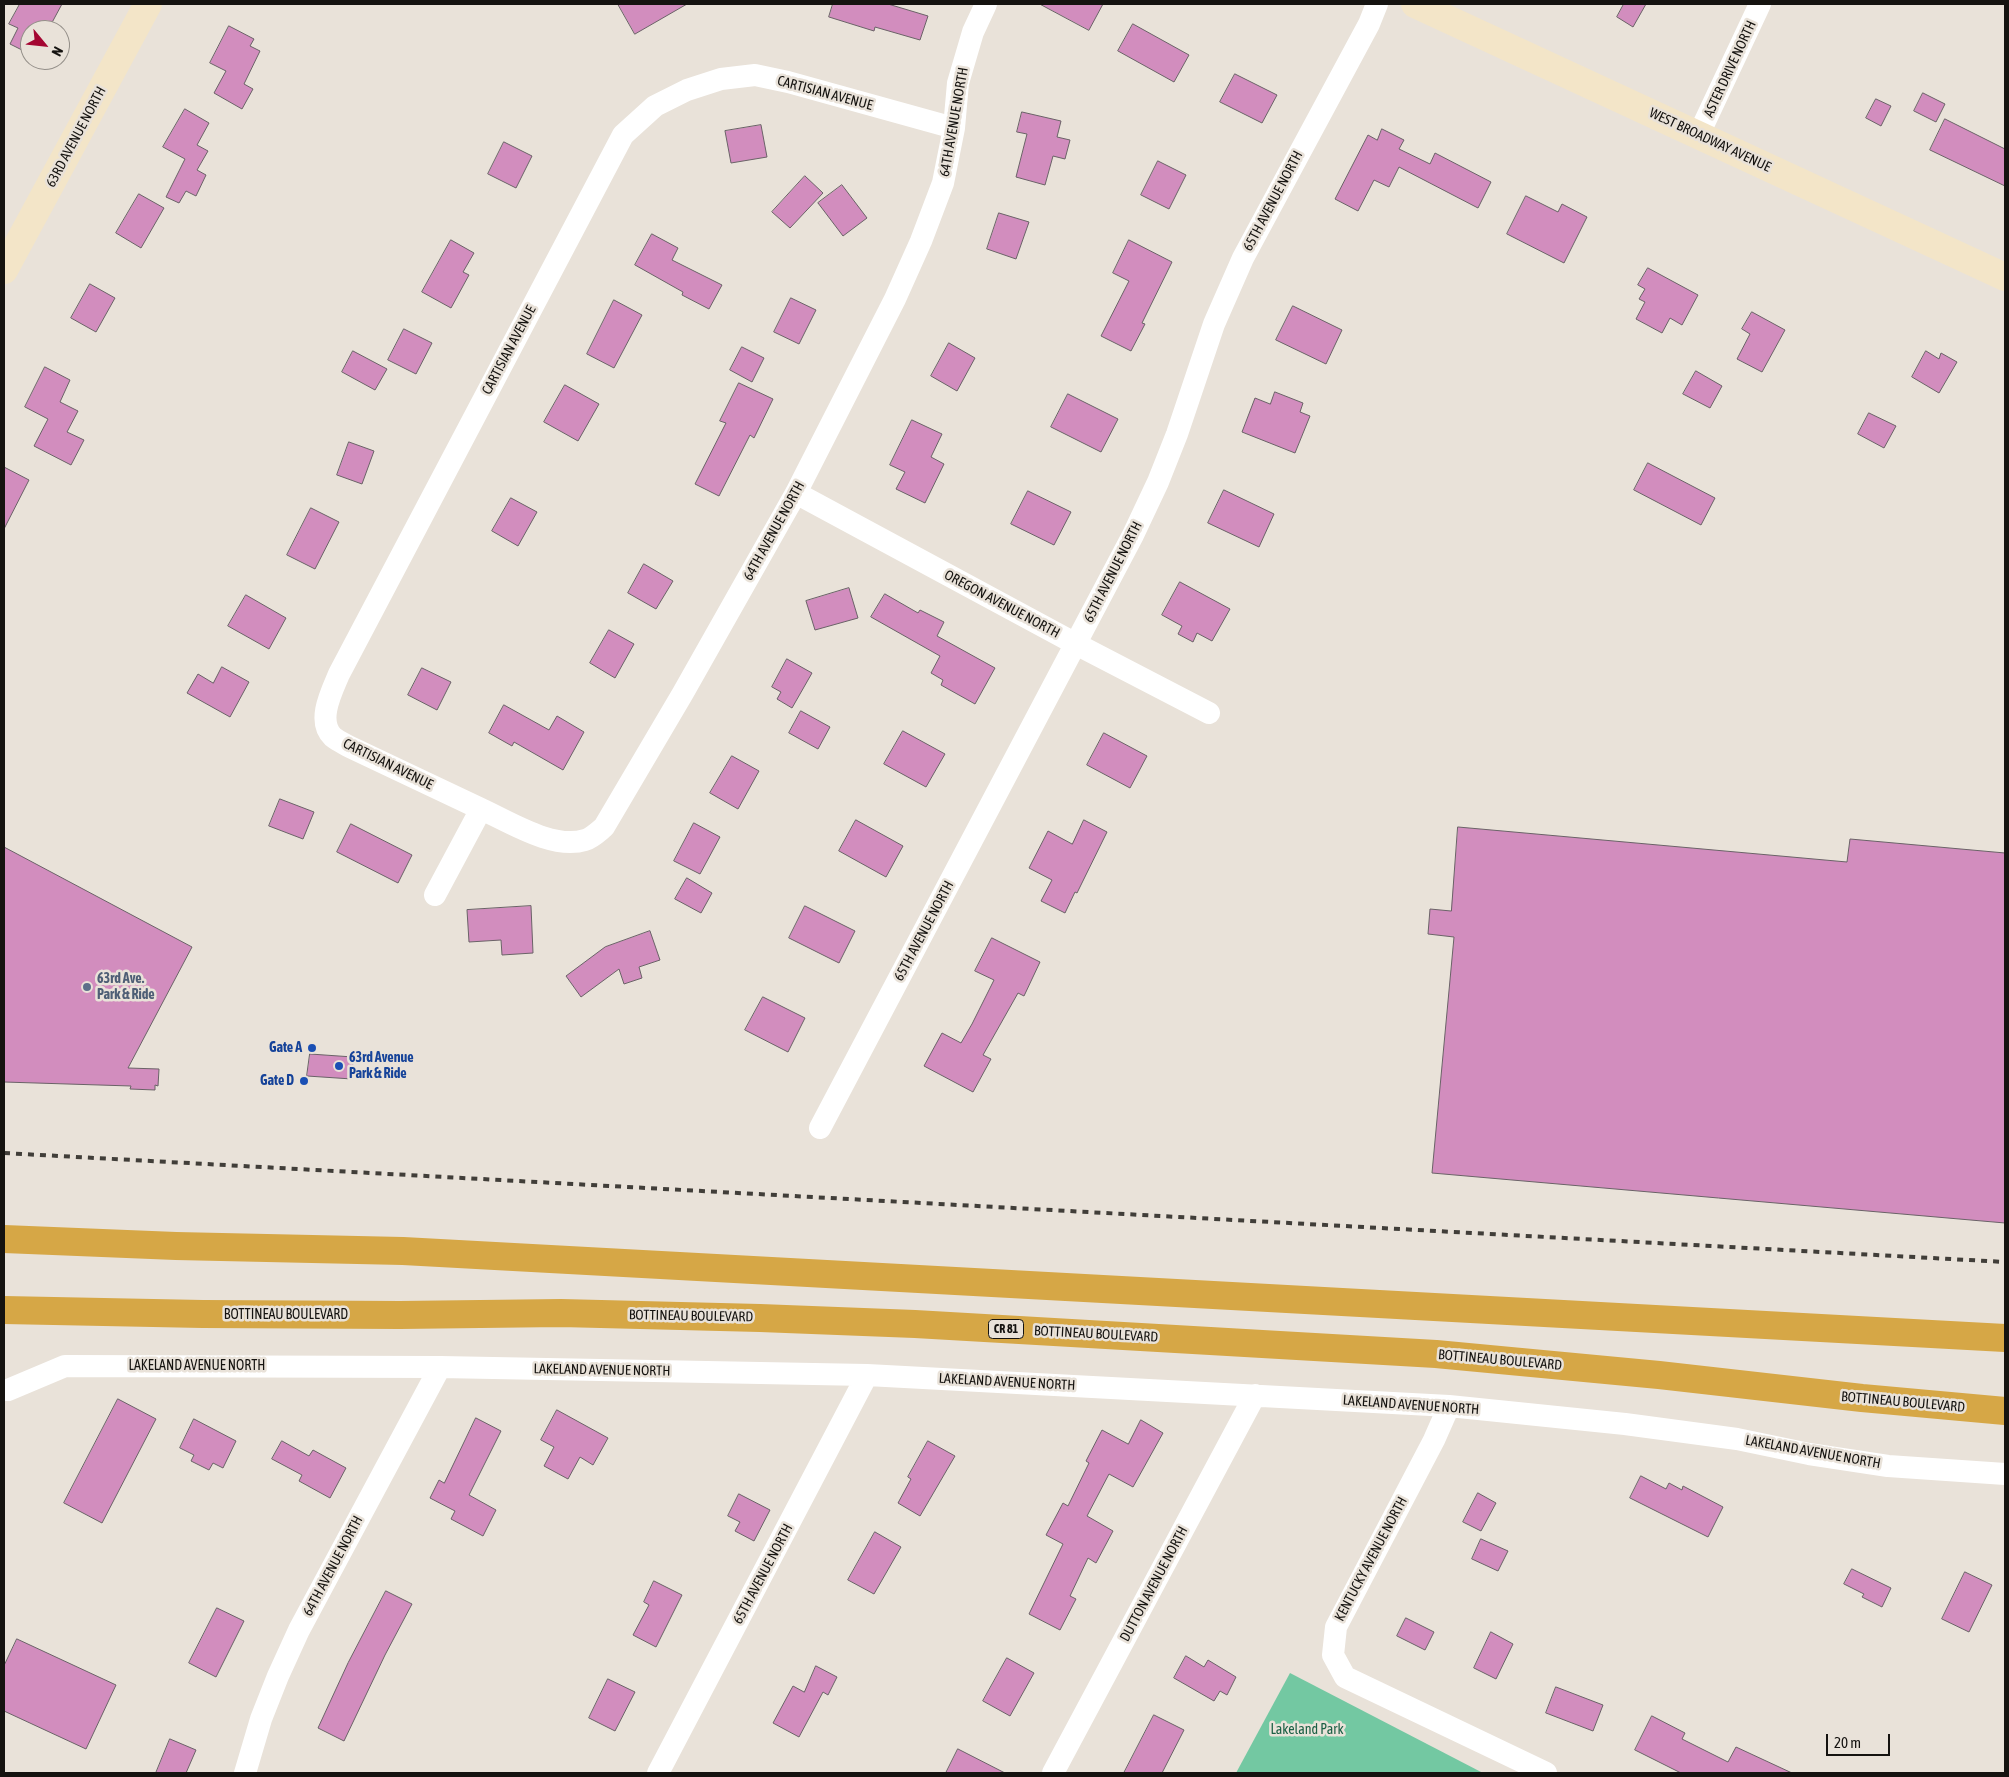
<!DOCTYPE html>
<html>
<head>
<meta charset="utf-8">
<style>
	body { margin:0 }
	#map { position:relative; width:2009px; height:1777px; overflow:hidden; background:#e9e2d9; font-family:"Asap Condensed",sans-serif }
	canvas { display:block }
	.frame { position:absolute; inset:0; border:5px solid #151310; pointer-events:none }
	.north { position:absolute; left:20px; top:20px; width:50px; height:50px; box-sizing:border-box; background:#e9e2d9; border:1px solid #948f89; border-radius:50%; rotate:118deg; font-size:14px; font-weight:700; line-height:20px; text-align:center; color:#151310 }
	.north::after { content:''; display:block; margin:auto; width:18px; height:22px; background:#a40632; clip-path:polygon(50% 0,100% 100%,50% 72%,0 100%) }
	.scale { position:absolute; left:1826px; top:1734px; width:64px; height:22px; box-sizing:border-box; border:2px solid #151310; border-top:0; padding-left:6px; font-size:15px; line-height:18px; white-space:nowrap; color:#151310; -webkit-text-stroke:4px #e9e2d9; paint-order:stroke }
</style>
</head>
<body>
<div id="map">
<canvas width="2009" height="1777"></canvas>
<div class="frame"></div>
<div class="north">N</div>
<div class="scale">20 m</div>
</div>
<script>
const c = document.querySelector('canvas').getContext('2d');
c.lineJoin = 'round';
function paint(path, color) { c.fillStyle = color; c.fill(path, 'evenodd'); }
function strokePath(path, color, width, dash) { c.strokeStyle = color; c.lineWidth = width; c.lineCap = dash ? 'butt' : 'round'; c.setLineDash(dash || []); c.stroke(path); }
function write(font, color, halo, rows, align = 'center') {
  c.font = font + ' "Asap Condensed",sans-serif'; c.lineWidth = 5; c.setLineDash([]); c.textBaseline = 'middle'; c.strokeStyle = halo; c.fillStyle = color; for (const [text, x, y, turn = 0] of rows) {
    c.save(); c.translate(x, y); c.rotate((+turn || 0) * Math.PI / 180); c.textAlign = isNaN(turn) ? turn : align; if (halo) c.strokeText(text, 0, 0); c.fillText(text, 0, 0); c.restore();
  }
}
paint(new Path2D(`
	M1290 1673 1483 1773H1236Z`), '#73c8a2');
const building = new Path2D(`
	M20 4H62L48 30H30V54L10 44 18 28 9 24Z
	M618 4H687L635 34Z
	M833 4H888L928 16 920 40 875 27 874 31 829 17Z
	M1040 4H1103L1089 30Z
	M1624 4H1646L1633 27 1617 17Z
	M1133 24 1189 55 1174 82 1118 51Z
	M229 26 254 39 250 46 260 51 244 84 253 89 242 109 214 93 226 71 210 63Z
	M1235 74 1277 95 1262 123 1220 102Z
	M1923 93 1945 104 1936 122 1914 111Z
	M1876 99 1891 106 1881 126 1866 118Z
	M185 109 209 123 197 145 208 151 197 170 206 175 196 196 186 191 179 203 166 197 185 159 163 147Z
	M1022 112 1061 121 1057 137 1070 140 1065 159 1053 156 1045 185 1016 177 1027 134 1017 132Z
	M1945 119 2005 149V186L1930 150Z
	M761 125 767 157 731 163 725 131Z
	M1382 129 1404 140 1399 149 1430 164 1435 153 1491 182 1478 208 1399 167 1389 187 1374 180 1358 211 1335 199 1368 135 1377 140Z
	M504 142 532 156 516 188 488 174Z
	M1158 161 1186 175 1169 209 1141 195Z
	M805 176 823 193 790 228 772 212Z
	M842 185 867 218 843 236 818 203Z
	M139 194 164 208 141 248 116 233Z
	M1526 196 1558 212 1562 204 1587 217 1564 263 1507 234Z
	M999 213 1029 222 1016 259 987 249Z
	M652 234 678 248 672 260 722 285 709 309 682 295 683 292 635 265Z
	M451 240 474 253 463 272 469 275 451 308 422 292Z
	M1129 240 1172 262 1142 323 1145 324 1131 351 1101 336 1129 281 1113 273Z
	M1648 268 1698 295 1682 325 1670 318 1662 333 1636 319 1645 302 1639 299 1645 289 1638 285Z
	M90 284 115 298 96 332 71 318Z
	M791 298 816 310 799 344 774 332Z
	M614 300 642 315 614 368 587 354Z
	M1293 306 1342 330 1326 364 1276 340Z
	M1752 312 1785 330 1762 372 1737 359 1750 334 1742 329Z
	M404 329 432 343 416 374 388 360Z
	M949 343 975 358 957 391 931 376Z
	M742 347 764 358 752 382 730 370Z
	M353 351 387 369 375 390 342 372Z
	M1926 351 1939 359 1941 353 1957 362 1939 393 1912 377Z
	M45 367 70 380 60 402 78 411 67 432 84 440 71 465 34 446 48 419 25 407Z
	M1696 371 1722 386 1710 408 1683 394Z
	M739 383 773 399 754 438 750 435 719 496 695 484 726 423 720 421Z
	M565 385 599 404 578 441 544 422Z
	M1275 392 1303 403 1300 412 1310 416 1295 453 1242 432 1255 398 1270 404Z
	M1068 394 1118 419 1101 452 1051 427Z
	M1869 413 1896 426 1884 448 1858 434Z
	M912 420 942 434 931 457 944 464 925 503 896 489 905 472 890 465Z
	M349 442 374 451 362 484 337 475Z
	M1648 463 1715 498 1701 525 1634 490Z
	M4 467 29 480 4 529Z
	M1224 490 1274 514 1259 547 1208 523Z
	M1028 491 1071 512 1054 545 1011 524Z
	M511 498 537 512 518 546 492 531Z
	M311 508 339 522 315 569 287 555Z
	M644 564 673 581 656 609 628 593Z
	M1180 582 1230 609 1212 641 1197 633 1193 642 1178 634 1182 626 1162 615Z
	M849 588 858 618 815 630 806 601Z
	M885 594 918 613 920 610 944 622 937 636 995 668 975 704 941 685 943 680 931 673 940 656 871 617Z
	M246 595 286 618 269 649 228 626Z
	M609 630 634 644 615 678 590 663Z
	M787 659 812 673 792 708 777 699 781 692 772 687Z
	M222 667 249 682 230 717 187 693 198 674 213 683Z
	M422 668 451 682 437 710 408 695Z
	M504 705 549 730 557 716 584 732 563 770 514 742 512 746 489 733Z
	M801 711 830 727 818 749 789 733Z
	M903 731 945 754 926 787 884 764Z
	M1104 733 1147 756 1130 788 1087 765Z
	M732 756 759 771 738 809 710 793Z
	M280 799 314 812 303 839 269 826Z
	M856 820 903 846 886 877 839 851Z
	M1084 820 1107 832 1077 893 1075 892 1065 913 1041 901 1052 880 1029 868 1048 831 1072 844Z
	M694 823 720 837 700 874 674 861Z
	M351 824 412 855 398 883 337 852Z
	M1458 827 1847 862 1850 839 2005 853V1223L1432 1173 1454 937 1428 934 1430 909 1451 911Z
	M4 847 192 947 128 1068 159 1069 158 1086 155 1085V1090L130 1089 131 1086 4 1082Z
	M687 878 712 893 701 913 675 899Z
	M531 906 533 953 502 955 501 940 469 942 467 910Z
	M805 906 855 931 839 963 789 938Z
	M650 931 660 960 639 967 642 978 624 984 619 969 581 997 566 976 605 947Z
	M992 938 1040 962 1024 996 1018 993 983 1055 991 1059 973 1092 924 1066 942 1033 961 1043 972 1024 994 980 975 971Z
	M763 997 805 1018 788 1052 745 1030Z
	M310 1054 353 1057 352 1079 307 1076Z
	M118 1399 156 1419 102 1523 64 1503Z
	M557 1410 608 1438 593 1465 580 1457 568 1479 544 1466 554 1447 541 1440Z
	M476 1418 501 1431 469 1495 496 1510 483 1536 451 1519 455 1511 430 1498 439 1480 444 1483Z
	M194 1419 236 1441 223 1468 213 1463 209 1470 191 1461 194 1455 180 1448Z
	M1141 1420 1163 1433 1133 1487 1109 1474 1087 1516 1113 1531 1096 1563 1088 1558 1070 1596 1076 1599 1060 1630 1029 1614 1063 1544 1046 1535 1063 1503 1068 1506 1089 1463 1086 1461 1102 1430 1128 1444Z
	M282 1441 309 1456 313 1450 346 1468 330 1498 299 1481 302 1475 272 1459Z
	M928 1441 955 1456 920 1516 898 1503 911 1479 908 1477Z
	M1641 1476 1666 1489 1669 1483 1682 1490 1683 1486 1723 1507 1708 1537 1630 1498Z
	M1478 1493 1496 1503 1481 1531 1463 1522Z
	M739 1494 770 1510 754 1541 735 1531 740 1522 728 1516Z
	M875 1532 901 1547 874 1594 848 1580Z
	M1481 1539 1508 1551 1498 1571 1472 1559Z
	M1852 1569 1891 1588 1882 1607 1862 1597 1864 1594 1844 1584Z
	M1965 1572 1992 1585 1969 1632 1942 1619Z
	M654 1581 682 1595 656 1647 633 1635 649 1605 644 1602Z
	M386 1591 412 1604 385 1655 344 1741 318 1728 348 1663Z
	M217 1608 244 1621 216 1677 189 1663Z
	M1406 1618 1434 1632 1425 1650 1397 1636Z
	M1491 1632 1513 1644 1496 1679 1474 1668Z
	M17 1639 116 1685 86 1749 4 1711V1666Z
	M1186 1656 1204 1667 1208 1660 1236 1677 1227 1695 1220 1691 1214 1701 1174 1678Z
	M1007 1658 1034 1673 1010 1716 983 1701Z
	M816 1666 837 1677 828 1695 823 1692 799 1737 773 1723 793 1686 804 1692Z
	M608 1679 635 1692 615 1731 589 1718Z
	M1556 1687 1603 1705 1593 1731 1546 1713Z
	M1154 1715 1184 1730 1162 1773H1124Z
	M1652 1716 1685 1733 1682 1739 1728 1762 1736 1747 1792 1773H1681L1635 1750Z
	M170 1739 196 1750 186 1773H156Z
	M958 1749 1005 1773H946Z`);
paint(building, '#d28dbe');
strokePath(building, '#6a6267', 1);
strokePath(new Path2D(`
	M1699 134 1760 4
	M796 493 1076 644 1209 713
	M481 809 350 747C345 744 338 741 333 737 316 721 332 691 339 674L623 135 655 106 687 90 721 79 755 75 788 82 954 128
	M435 895 481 809C510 822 553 850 585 840 592 838 599 831 604 827L683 693 796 493 895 299 921 241 943 183 954 128 958 83 973 32 986 4
	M820 1128 1133 535 1158 482 1177 434 1214 324 1243 258 1369 24 1377 4
	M8 1390 65 1366 440 1367 867 1375 1449 1406 1625 1424 1737 1439 1809 1454 1888 1466 2005 1474
	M1449 1406 1434 1440 1336 1627 1333 1655 1345 1677 1546 1773
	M245 1773 261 1719 278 1676 299 1630 440 1367
	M658 1773 867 1375
	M1053 1773 1255 1395`), '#fff', 22);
strokePath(new Path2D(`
	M1415 4 2005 277
	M4 270 148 4`), '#f3e5c8', 28);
strokePath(new Path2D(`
	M4 1239 176 1246 403 1251 2005 1338
	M4 1310 203 1314 400 1315 561 1313 760 1318 915 1324 1436 1354 1659 1375 1862 1398 2005 1411`), '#d6a746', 28);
strokePath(new Path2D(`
	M4 1153 2005 1262`), '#413e39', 4, [6, 6]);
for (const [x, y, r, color] of [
	[87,987,5,"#5c6f8a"],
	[312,1048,5,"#1a4fb4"],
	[339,1066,5,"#1a4fb4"],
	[304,1081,5,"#1a4fb4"]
]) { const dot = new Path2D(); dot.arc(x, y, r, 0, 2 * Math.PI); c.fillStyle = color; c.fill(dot); strokePath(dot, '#e9e2d9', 2); }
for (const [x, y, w] of [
	[1006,1329,35]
]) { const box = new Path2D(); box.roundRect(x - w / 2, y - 9.5, w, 19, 4); c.fillStyle = '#e9e2d9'; c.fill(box); strokePath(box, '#151310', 1); }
write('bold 12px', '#151310', null, [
	["CR 81",1006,1329]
]);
write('14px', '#151310', '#e9e2d9', [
	["ASTER DRIVE NORTH",1730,69,-65],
	["CARTISIAN AVENUE",825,93,15],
	["64TH AVENUE NORTH",954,122,-80],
	["63RD AVENUE NORTH",76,137,-62],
	["WEST BROADWAY AVENUE",1710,140,25],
	["65TH AVENUE NORTH",1273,201,-62],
	["CARTISIAN AVENUE",509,350,-62],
	["64TH AVENUE NORTH",774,531,-61],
	["65TH AVENUE NORTH",1113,572,-63],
	["OREGON AVENUE NORTH",1002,604,28],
	["CARTISIAN AVENUE",388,764,26],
	["65TH AVENUE NORTH",924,931,-62],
	["BOTTINEAU BOULEVARD",286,1315],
	["BOTTINEAU BOULEVARD",691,1316,1],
	["BOTTINEAU BOULEVARD",1096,1334,3],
	["BOTTINEAU BOULEVARD",1500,1360,5],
	["LAKELAND AVENUE NORTH",197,1366],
	["LAKELAND AVENUE NORTH",602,1370,1],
	["LAKELAND AVENUE NORTH",1007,1382,3],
	["BOTTINEAU BOULEVARD",1903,1402,5],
	["LAKELAND AVENUE NORTH",1411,1405,4],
	["LAKELAND AVENUE NORTH",1813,1452,10],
	["KENTUCKY AVENUE NORTH",1371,1559,-62],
	["64TH AVENUE NORTH",333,1566,-62],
	["65TH AVENUE NORTH",763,1574,-62],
	["DUTTON AVENUE NORTH",1154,1584,-62]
]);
write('bold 14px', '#4e5e75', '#e9e2d9', [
	["63rd Ave.",97,979],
	["Park & Ride",97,995]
], 'left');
write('bold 14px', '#164399', '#e9e2d9', [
	["Gate A",302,1048],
	["63rd Avenue",349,1058,"left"],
	["Park & Ride",349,1074,"left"],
	["Gate D",294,1081]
], 'right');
write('14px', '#1b6045', '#e9e2d9', [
	["Lakeland Park",1307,1730]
]);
</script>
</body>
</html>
